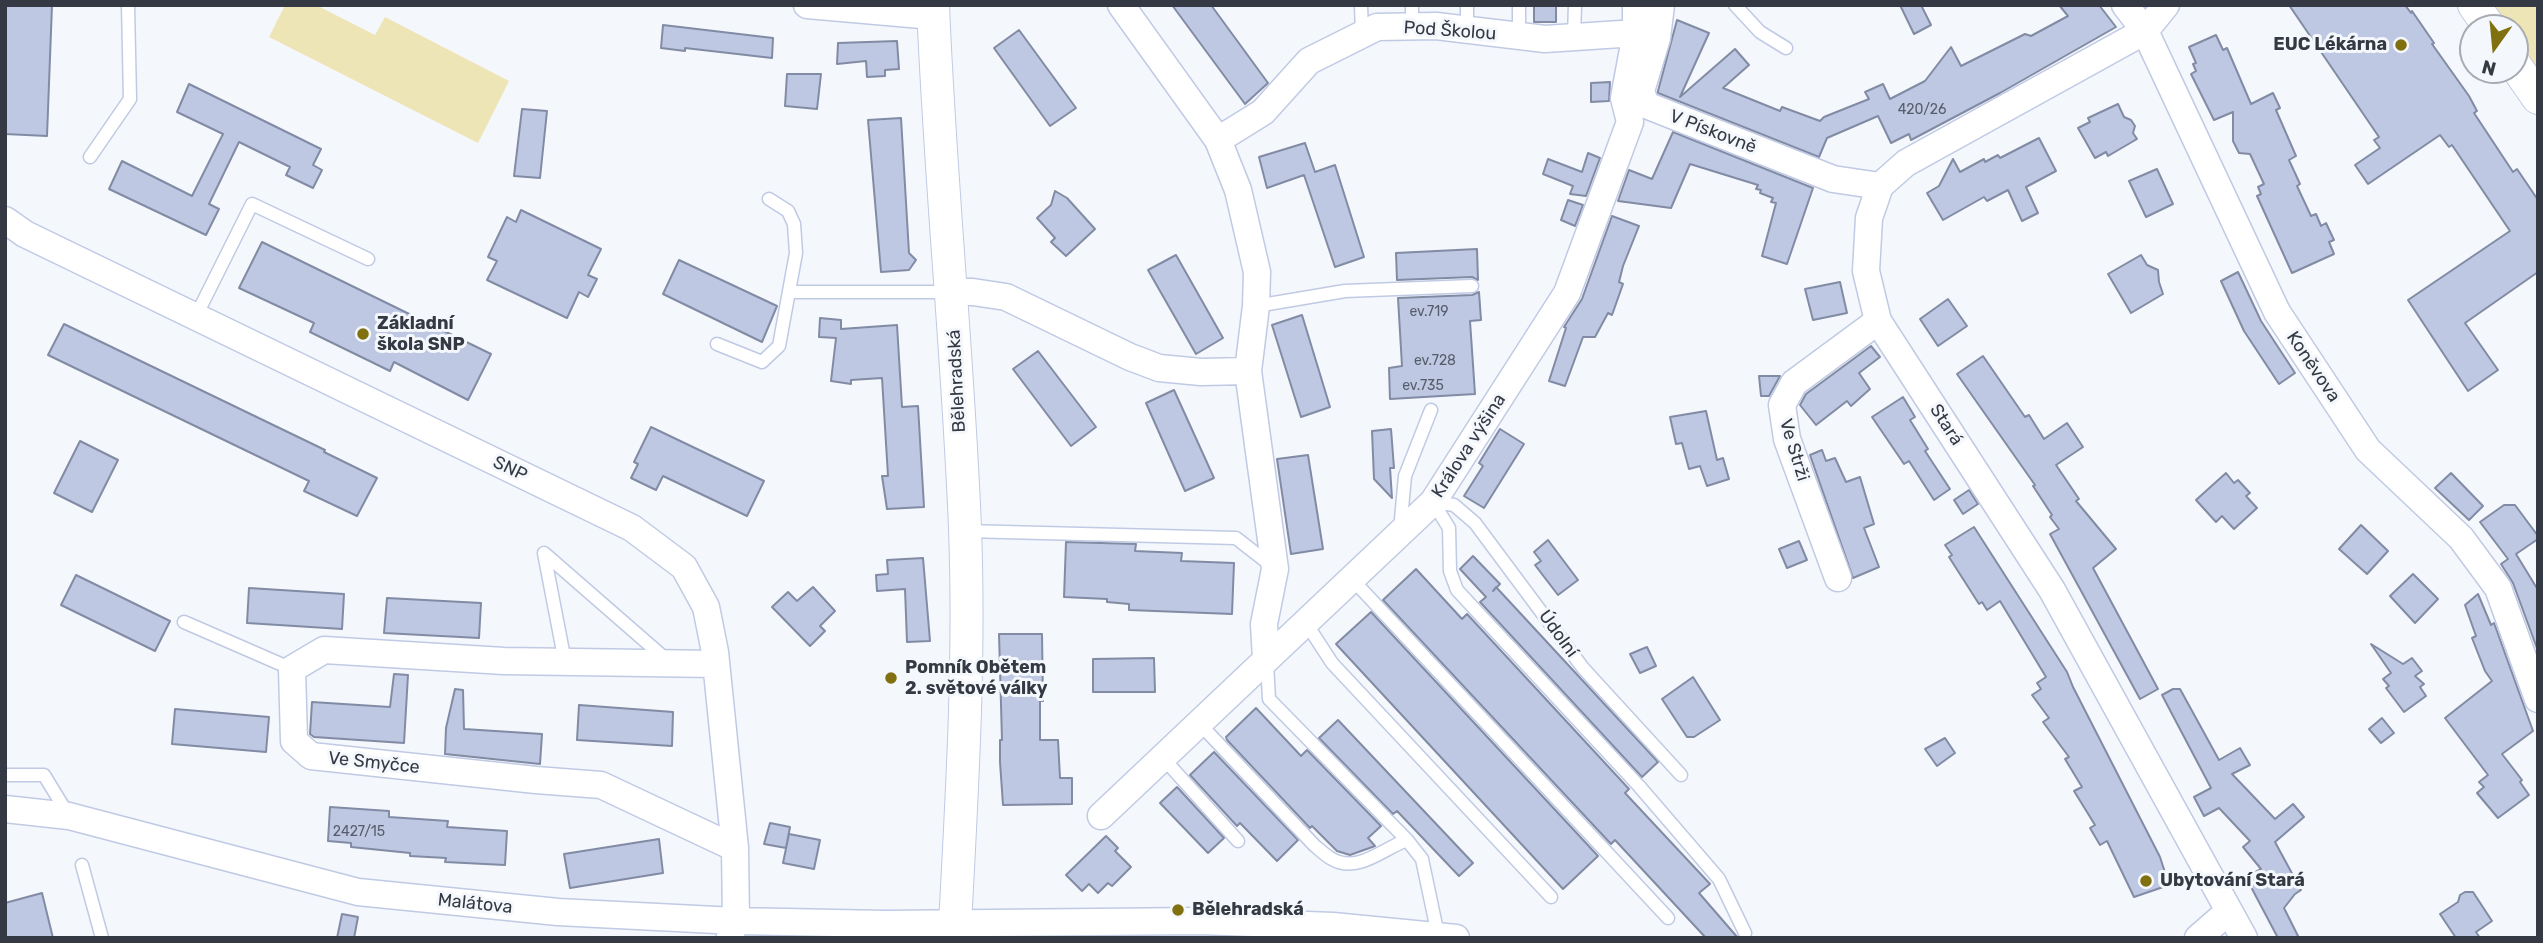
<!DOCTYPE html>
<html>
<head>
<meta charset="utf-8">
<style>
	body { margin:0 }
	#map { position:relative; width:2543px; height:943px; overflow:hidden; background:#f4f7fc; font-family:Rubik,sans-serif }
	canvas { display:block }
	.frame { position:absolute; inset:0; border:7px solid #353943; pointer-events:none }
	.north { position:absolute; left:2459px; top:14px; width:70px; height:70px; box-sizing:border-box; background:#f4f7fc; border:2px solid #a8abb2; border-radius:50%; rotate:195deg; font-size:19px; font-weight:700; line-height:28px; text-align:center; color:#353943 }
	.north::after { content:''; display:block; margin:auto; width:24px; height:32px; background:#81700f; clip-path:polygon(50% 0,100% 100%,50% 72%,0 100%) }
</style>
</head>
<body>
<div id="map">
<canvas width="2543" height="943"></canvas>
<div class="frame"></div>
<div class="north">N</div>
</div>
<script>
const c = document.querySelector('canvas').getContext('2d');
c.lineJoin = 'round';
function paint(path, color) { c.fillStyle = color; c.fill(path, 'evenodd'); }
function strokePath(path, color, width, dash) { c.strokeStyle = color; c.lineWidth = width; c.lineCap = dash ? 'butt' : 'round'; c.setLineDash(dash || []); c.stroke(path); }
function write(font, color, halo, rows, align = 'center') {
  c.font = font + ' Rubik,sans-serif'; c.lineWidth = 6; c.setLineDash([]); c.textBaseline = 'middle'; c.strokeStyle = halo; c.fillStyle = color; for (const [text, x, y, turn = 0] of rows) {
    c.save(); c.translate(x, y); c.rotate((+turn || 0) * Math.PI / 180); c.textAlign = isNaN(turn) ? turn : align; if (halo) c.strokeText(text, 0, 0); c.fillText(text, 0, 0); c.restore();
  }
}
paint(new Path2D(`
	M285 5H316L375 35 385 17 509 81 478 143 269 37Z
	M2474 5H2538V98L2515 65V28H2490Z`), '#eee5b7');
const building = new Path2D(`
	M5 5H52L47 136 5 134Z
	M1172 5H1211L1268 83 1245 104Z
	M1534 5H1556V22H1534Z
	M1900 5H1921L1931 25 1914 34Z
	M2059 5H2099L2116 27 2000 93 1911 140 1909 134 1891 143 1878 116 1827 138 1819 157 1658 93V91L1677 20 1709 33 1680 97 1735 49 1749 65 1723 88 1780 111 1782 107 1820 121 1824 117 1869 99 1865 92 1883 84 1890 99 1925 81 1951 47 1961 66 2025 34 2031 36 2068 16Z
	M2289 5H2405L2411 13 2412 11 2434 43 2432 44 2469 96 2477 111 2474 113 2513 172 2517 169 2538 200V272L2465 323 2498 370 2468 391 2408 300 2510 231 2452 145 2449 147 2440 135 2368 184 2355 165 2380 148 2374 140 2379 137Z
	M663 25 773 38 772 58 685 48V51L661 48Z
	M1019 30 1076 108 1050 126 994 48Z
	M2216 35 2223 50 2227 48 2251 104 2273 93 2280 108 2276 110 2296 156 2289 160 2300 184 2297 186 2311 216 2316 214 2321 226 2326 223 2334 240 2329 242 2334 254 2292 273 2257 196 2261 194 2258 187 2264 184 2250 154 2239 153 2233 141V112L2214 120 2191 74 2196 71 2193 64 2196 63 2189 47Z
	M897 41 899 69 885 70V76L867 77 866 61 837 64 838 43Z
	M787 74H821L817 109 785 106Z
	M1610 82 1609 101 1591 102V83Z
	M189 84 321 149 313 165 322 170 313 188 286 175 290 167 239 142 209 204 219 209 206 235 109 189 122 161 192 196 223 134 177 112Z
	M2118 104 2124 117 2131 120 2135 126 2133 133 2137 139 2108 156 2106 152 2095 158 2078 128 2090 122 2088 118Z
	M522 109 547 111 540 178 514 176Z
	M901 118 909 253 916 260 909 270 881 272 868 120Z
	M1673 132 1813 188 1787 264 1762 256 1776 203 1771 202 1773 198 1760 193 1761 190 1756 189 1758 185 1690 164 1671 208 1618 201 1629 170 1652 179Z
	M2039 138 2056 171 2026 187 2038 213 2022 221 2008 190 1987 201 1984 197 1943 220 1927 193 1939 186 1953 159 1960 172 1984 159 1985 162 1998 155 2000 158Z
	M1305 143 1315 172 1335 165 1364 257 1335 267 1304 175 1267 188 1259 157Z
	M1588 153 1600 158 1586 196 1570 194 1573 186 1543 174 1548 159 1582 172Z
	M2157 169 2173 204 2146 217 2129 181Z
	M1055 191 1067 198 1095 229 1066 256 1051 242 1055 238 1037 218 1051 205Z
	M1568 200 1583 205 1575 226 1561 220Z
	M521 210 601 249 588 275 597 279 588 297 579 292 567 318 487 280 497 261 488 257 507 217 516 222Z
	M1612 216 1639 226 1623 266 1619 282 1623 284 1612 315 1608 313 1595 337H1583L1565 386 1549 381 1566 328 1564 327 1582 299Z
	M262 242 491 354 468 400 394 362 390 371 310 332 314 323 239 288Z
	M1477 249 1478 280 1472 277 1397 280 1396 253Z
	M1176 255 1223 338 1196 354 1148 270Z
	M2141 255 2147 265 2158 270 2159 282 2163 294 2131 313 2108 274Z
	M679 260 777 306 762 342 663 294Z
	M2238 272 2261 321 2295 373 2279 384 2244 331 2221 281Z
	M1840 282 1847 313 1813 320 1805 289Z
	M1479 292 1481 320 1470 321 1475 394 1390 399 1389 368 1402 366 1398 298 1472 295Z
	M1948 299 1967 326 1938 346 1920 319Z
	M1302 315 1330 407 1301 417 1272 325Z
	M820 318 841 320V329L897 325 902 407 918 406 924 507 887 509 882 476H888L882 378 851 380V384L831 381 836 338 819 337Z
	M64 324 325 450 324 452 377 478 357 516 304 491 309 481 48 355Z
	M1871 346 1880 357 1859 373 1870 389 1851 406 1847 401 1816 425 1800 405 1806 394Z
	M1038 351 1096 427 1071 446 1013 369Z
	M1983 356 2025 417 2029 415 2044 439 2067 423 2083 447 2056 465 2079 499 2076 501 2116 549 2093 568 2158 689 2140 699 2050 534 2059 529 2050 517 2052 515 2033 486 2035 485 1957 374Z
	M1759 376H1780L1769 396H1761Z
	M1174 390 1214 478 1185 491 1146 403Z
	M1903 397 1915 417 1910 420 1928 449 1925 451 1950 489 1934 500 1909 461 1904 464 1872 417Z
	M1706 411 1717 460 1723 458 1729 479 1707 486 1700 466 1689 469 1682 443 1676 444 1670 417Z
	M651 427 764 481 747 516 663 476 656 490 631 478 638 464 634 462Z
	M1391 429 1394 468H1390L1392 498 1374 479 1372 431Z
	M1500 429 1524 444 1484 508 1464 496 1483 466 1479 463Z
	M80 441 118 460 92 512 54 493Z
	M1822 450 1826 461 1835 458 1846 482 1860 477 1874 524 1864 528 1879 567 1853 578 1810 455Z
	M1308 455 1323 549 1291 554 1277 459Z
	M2226 473 2234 483 2238 480 2250 493 2246 496 2257 508 2234 529 2222 516 2216 522 2196 500Z
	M2451 473 2483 506 2469 520 2435 488Z
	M1969 490 1978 504 1963 514 1954 500Z
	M2504 505H2515L2538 536V539L2516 554 2538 590V651L2513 583 2501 564 2508 559 2480 522Z
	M2361 525 2388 551 2367 574 2339 549Z
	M1974 527 2067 672 2073 687 2160 857 2169 885 2134 897 2107 841 2100 845 2090 828 2095 825 2074 791 2082 787 2065 759 2069 757 2043 722 2049 718 2032 695 2041 689 2037 683 2046 677 2000 601 1987 610 1982 602 1979 604 1949 557 1952 555 1945 545Z
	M1548 540 1578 580 1558 595 1535 565 1541 561 1534 552Z
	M1799 541 1807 560 1787 568 1779 549Z
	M1066 542 1136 544 1135 551 1182 553 1181 561 1234 563 1232 614 1129 610V604L1107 602V599L1064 597Z
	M1473 556 1500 584 1493 591 1496 587 1658 762 1642 777 1480 602 1486 597 1460 569Z
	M923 558 930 641 907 642 905 589 877 591 876 575 888 574 887 560Z
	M1416 569 1462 619 1467 614 1629 789 1625 793 1710 884 1699 893 1738 938H1706L1615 840 1611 844 1383 600Z
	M2413 574 2438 599 2415 623 2390 596Z
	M76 575 170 621 155 651 61 605Z
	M813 587 835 611 820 626 825 631 810 646 772 607 788 592 797 601Z
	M249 588 344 594 342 629 247 623Z
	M2478 594 2491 625 2494 623 2533 731 2502 754 2522 780 2520 782 2529 795 2498 818 2477 793 2484 787 2479 782 2488 775 2445 718 2492 681 2485 671 2472 638 2476 636 2465 605Z
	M387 598 481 603 479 638 384 633Z
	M1371 612 1598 856 1563 889 1336 644Z
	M999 634H1042L1043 701H1040V740H1058L1060 778H1072V804L1003 805 1000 762V740H1002Z
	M2371 644 2403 664 2412 658 2422 671 2415 676 2424 684 2420 687 2426 696 2404 712 2386 688 2389 686 2383 679 2391 673Z
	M1647 647 1656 666 1640 673 1630 654Z
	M1154 658 1155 692H1093V659Z
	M394 674 408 675 404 743 314 737 310 734 312 702 390 707Z
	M1693 677 1720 720 1694 737H1687L1662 699Z
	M455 689 463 690 464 729 542 734 540 764 445 754 446 728Z
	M2173 689H2180L2219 760 2240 748 2250 765 2232 774 2275 819 2293 804 2304 817 2275 842 2301 890 2295 894 2284 908 2299 938H2278L2251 887 2255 884 2250 875 2261 869 2243 847 2250 841 2219 808 2204 816 2194 797 2211 788 2162 695Z
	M579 705 673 712 672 746 577 740Z
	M1256 708 1301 756 1307 750 1381 826 1368 838 1375 846 1350 855 1337 851 1312 826 1310 828 1227 740 1226 737Z
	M175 709 269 717 266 752 172 744Z
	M2382 718 2394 733 2381 743 2369 729Z
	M1338 720 1473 863 1459 876 1397 811 1393 814 1319 738Z
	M1945 738 1955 753 1937 766 1925 749Z
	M1214 752 1298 840 1277 861 1240 823 1237 826 1190 775Z
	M1177 787 1224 838 1208 853 1160 803Z
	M330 807 389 811V817L448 821 447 827 507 831 505 865 445 862 446 858 410 856V853L351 847V843L328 841Z
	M770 823 790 827 786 848 764 844Z
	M789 834 820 840 814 869 783 863Z
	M1106 836 1118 848 1115 851 1131 867 1112 886 1108 883 1098 893 1089 884 1082 891 1066 875Z
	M659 839 663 873 570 888 564 854Z
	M2465 892H2473L2492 921 2476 932 2480 938H2456L2440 914 2458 902 2460 895Z
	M42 893 53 938H5V903Z
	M342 914 358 917 354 938H337Z`);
paint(building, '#bec8e2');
strokePath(building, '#828ba4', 2);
const service = new Path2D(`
	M1361 5 1362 34
	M1467 5V29
	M1735 5 1760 32 1786 48
	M1412 26V5
	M1519 36V5
	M1574 37 1575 5
	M90 157 130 99 128 5
	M790 292H952
	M1256 306 1345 291 1472 286
	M196 316 252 204 368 259
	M717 344 762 362 779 346 796 253 794 224 788 211 769 199
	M1433 502 1449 528 1450 571 1457 590 1639 786 1719 879 1745 933
	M1433 502 1454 505 1475 523 1583 668 1681 775
	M1400 530 1405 476 1431 410
	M965 531 1236 538 1272 566
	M1352 579 1668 918
	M184 622 292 669
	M1306 623 1332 663 1551 897
	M565 662 544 553 668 661
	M1267 663 1269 699 1407 840 1422 859 1438 935
	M1199 723 1314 845C1320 850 1326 856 1332 859 1358 874 1384 848 1407 840
	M1163 758 1238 841
	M5 775H44L69 816
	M82 865 102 938`);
const minor = new Path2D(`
	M807 5 933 16
	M1121 5 1218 140 1238 190 1257 272 1256 306 1248 371 1275 569 1264 624 1266 659
	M1661 5 1657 38 1641 91 1646 105 1833 179 1880 186
	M2125 5 2145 31 2277 312 2368 450 2461 538 2498 588 2538 699
	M2166 5 2145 31 1906 163 1880 186 1869 218 1866 271 1878 321 2052 590 2244 938
	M1218 140 1263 112 1309 61 1377 27 1436 26 1545 39 1636 33
	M5 220 25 234 632 528 684 567 706 607 715 652 735 848 736 921 730 936
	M952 292H973L1006 297 1130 357 1159 368 1201 372 1248 371
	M1838 578 1787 439 1782 405 1794 383 1878 321
	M716 664 504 661 324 650 292 669 294 741 311 756 536 780 601 785 735 848
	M5 809 69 816 358 892 558 912 736 921 885 924 1200 921 1333 926 1456 938
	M1101 816 1433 502 1567 293 1630 122 1624 98 1636 33V5
	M2198 938 2229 911`);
const tertiary = new Path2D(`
	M933 5C940 180 958 354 965 528 970 660 962 793 955 925L951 938
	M2474 5 2490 28
	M2515 65 2538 98`);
strokePath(service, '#c0cae4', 15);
strokePath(minor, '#c0cae4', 29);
strokePath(tertiary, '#c0cae4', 34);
strokePath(service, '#fff', 12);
strokePath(minor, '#fff', 26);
strokePath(tertiary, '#fff', 32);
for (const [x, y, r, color] of [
	[2401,45,7,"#81700f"],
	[363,334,7,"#81700f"],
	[891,678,7,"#81700f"],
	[2146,881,7,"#81700f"],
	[1178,910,7,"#81700f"]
]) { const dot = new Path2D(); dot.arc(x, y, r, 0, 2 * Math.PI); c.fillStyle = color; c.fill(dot); strokePath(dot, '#f4f7fc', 2.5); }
write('14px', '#575d6b', null, [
	["420/26",1922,110],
	["ev.719",1429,312],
	["ev.728",1435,361],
	["ev.735",1423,386],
	["2427/15",359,832]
]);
write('18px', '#353943', '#f4f7fc', [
	["Pod Školou",1450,31,4],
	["V Pískovně",1713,132,21],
	["Koněvova",2313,367,56],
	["Bělehradská",957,381,-93],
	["Stará",1946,425,57],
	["Králova výšina",1469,446,-57],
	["Ve Strži",1794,450,73],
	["SNP",510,469,26],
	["Údolní",1558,634,54],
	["Ve Smyčce",374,763,6],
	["Malátova",475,904,6]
]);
write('bold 18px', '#353943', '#f4f7fc', [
	["EUC Lékárna",2387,45,"right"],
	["Základní",377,324],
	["škola SNP",377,345],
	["Pomník Obětem",905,668],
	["2. světové války",905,689],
	["Ubytování Stará",2160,881],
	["Bělehradská",1192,910]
], 'left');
</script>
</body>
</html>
